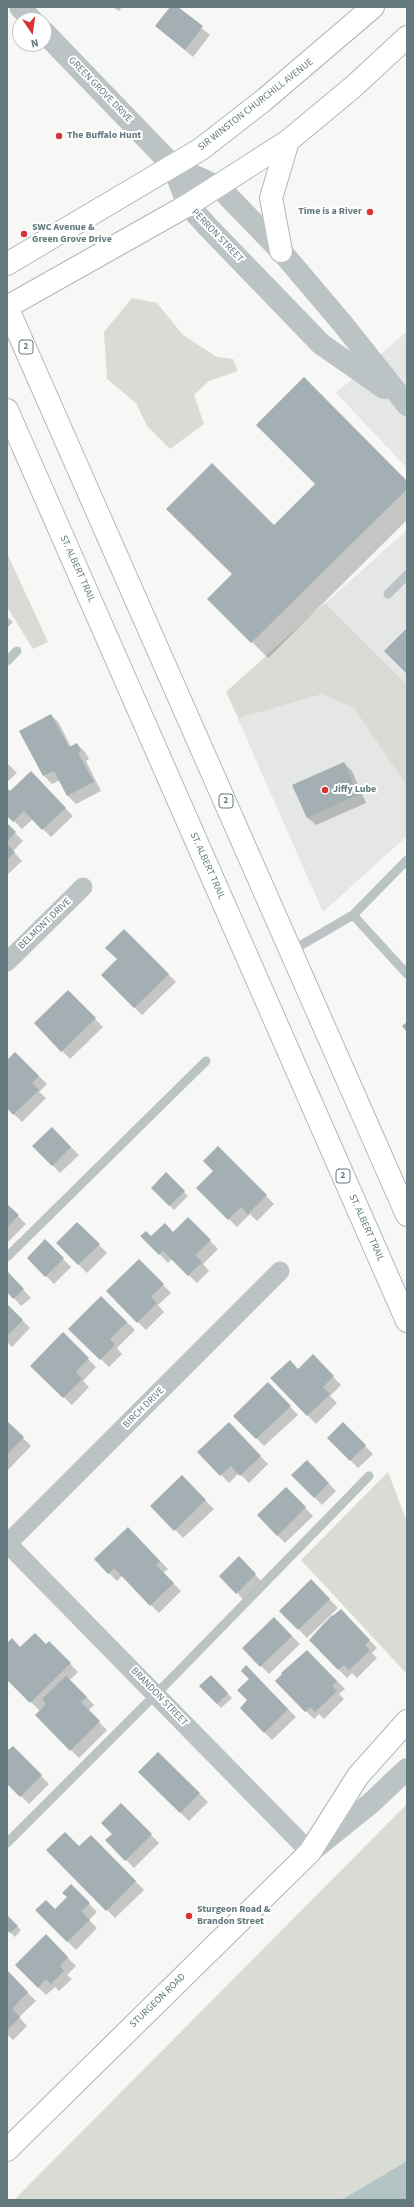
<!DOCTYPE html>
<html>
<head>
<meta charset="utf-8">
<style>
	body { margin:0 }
	#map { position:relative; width:414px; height:2207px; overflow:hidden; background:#f7f7f5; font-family:"Source Sans 3",sans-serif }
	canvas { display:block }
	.frame { position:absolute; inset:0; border:8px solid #647a7e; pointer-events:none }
	.north { position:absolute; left:12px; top:12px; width:40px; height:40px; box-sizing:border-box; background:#fff; border:1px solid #c1cacb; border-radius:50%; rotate:167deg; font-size:11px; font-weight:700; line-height:16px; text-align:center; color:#647a7e }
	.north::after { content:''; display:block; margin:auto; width:14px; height:18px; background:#d83438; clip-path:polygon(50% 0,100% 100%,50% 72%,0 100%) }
</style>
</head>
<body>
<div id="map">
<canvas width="414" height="2207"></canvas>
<div class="frame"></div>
<div class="north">N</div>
</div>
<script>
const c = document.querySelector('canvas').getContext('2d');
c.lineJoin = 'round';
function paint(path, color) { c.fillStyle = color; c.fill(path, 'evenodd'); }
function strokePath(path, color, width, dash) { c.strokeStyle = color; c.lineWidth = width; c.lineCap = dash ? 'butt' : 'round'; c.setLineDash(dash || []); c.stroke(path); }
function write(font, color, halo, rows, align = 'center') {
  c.font = font + ' "Source Sans 3",sans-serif'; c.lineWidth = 4; c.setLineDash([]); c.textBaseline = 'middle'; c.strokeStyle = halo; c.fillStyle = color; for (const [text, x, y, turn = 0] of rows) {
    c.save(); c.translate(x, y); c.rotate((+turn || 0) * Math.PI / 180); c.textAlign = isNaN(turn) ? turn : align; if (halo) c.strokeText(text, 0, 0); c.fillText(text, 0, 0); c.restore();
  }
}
paint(new Path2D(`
	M407 331V468L336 393Z
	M407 530V836L323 912 226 692Z`), '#e5e7e6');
paint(new Path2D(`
	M132 298 157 303 183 335 217 357 233 359 238 371 209 381 194 395 204 424 170 449 147 426 136 403 107 379 104 332Z
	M7 553 48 642 33 649 7 607Z
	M325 603 407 685V786L354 708 322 694 239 718 226 692Z
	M388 1472 407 1522V1674L301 1560Z
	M407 1804V2161L341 2200H14Z`), '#d9dcd4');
paint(new Path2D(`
	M407 2161V2200H341Z`), '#b3c4c4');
paint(new Path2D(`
	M113 7H122L119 11Z
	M171 7H176L210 35 193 57 156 26Z
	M407 482V520L268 658 209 599 234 574 274 526Z
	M7 617 13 622 7 628Z
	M51 715 59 723 71 747 77 744 85 752 89 759 86 761 101 791 76 804 68 796 60 780 52 784 44 776 21 731Z
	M7 763 17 773 7 782Z
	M344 763 352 771 366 803 316 825 307 817Z
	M31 773 73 816 51 837 33 819 22 829 7 814V789L10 792Z
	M7 825 23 841 13 851 22 861 7 875Z
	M124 930 176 982 142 1015 102 975 118 959Z
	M68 991 103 1027 70 1059 35 1023Z
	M15 1053 47 1084 39 1092 46 1098 22 1122 7 1107V1061Z
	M52 1128 79 1155 60 1173 34 1146Z
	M218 1148 274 1204 257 1221 250 1214 237 1227 198 1188 214 1171Z
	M166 1174 188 1196 174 1210 152 1188Z
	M7 1205 26 1224 7 1243Z
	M188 1219 218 1249 203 1264 209 1271 197 1283 172 1259 168 1263 142 1236 152 1238 174 1233Z
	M77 1223 107 1253 87 1273 57 1243Z
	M45 1241 71 1267 54 1284 28 1258Z
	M139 1260 171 1293 158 1305 164 1312 146 1330 107 1291Z
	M8 1274 31 1298 21 1306 7 1290Z
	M101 1297 135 1330 117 1348 122 1354 109 1367 70 1329Z
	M7 1305 30 1328 12 1347 7 1342Z
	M63 1334 96 1367 83 1381 89 1387 72 1405 31 1366Z
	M313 1356 341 1385 330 1396 337 1403 316 1424 272 1378 298 1370Z
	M268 1384 298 1415 264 1446 235 1416Z
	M7 1422 31 1446 7 1471Z
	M229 1424 268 1464 249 1483 239 1473 229 1483 199 1452Z
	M343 1424 373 1454 358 1468 329 1438Z
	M307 1461 336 1491 322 1505 293 1475Z
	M182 1477 214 1509 183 1538 152 1506Z
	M286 1488 313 1516 285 1543 258 1515Z
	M128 1528 168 1569 163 1573 181 1591 159 1613 122 1576 117 1581 95 1560Z
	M239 1558 263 1583 245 1601 220 1576Z
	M311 1581 338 1608 307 1638 281 1611Z
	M340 1610 377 1648 372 1653 377 1658 357 1678 352 1673 347 1678 310 1640 324 1623Z
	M274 1618 300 1644 269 1674 243 1648Z
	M49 1642 78 1672 70 1680 94 1705 88 1711 107 1730 79 1758 36 1715 40 1711 7 1678V1645L20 1648 46 1645Z
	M307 1651 345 1689 339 1694 344 1699 324 1719 319 1714 314 1719 276 1681Z
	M246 1667 296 1717 272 1740 241 1708 249 1701 250 1679Z
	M211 1676 232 1698 221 1708 201 1686Z
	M13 1747 49 1784 29 1804 7 1782V1753Z
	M158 1753 208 1802 189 1821 139 1772Z
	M121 1804 159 1843 134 1868 106 1840 113 1834Z
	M91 1836 144 1890 115 1918 48 1850 79 1848Z
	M71 1885 97 1912 89 1920 97 1928 76 1950 37 1910H55L68 1897Z
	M7 1916 21 1930 15 1937 7 1929Z
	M46 1936 76 1966 67 1975 72 1979 59 1991 55 1987 46 1995 16 1965Z
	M8 1973 36 2001 19 2017 27 2026 13 2040 7 2034Z`), '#0003');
paint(new Path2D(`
	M170 7H178L203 26 185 50 155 26Z
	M304 377 407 481V489L251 643 207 599 232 574 166 509 212 463 274 525 315 484 256 425Z
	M407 628V674L384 651Z
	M51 714 69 747 77 743 81 751 78 753 94 782 67 796 54 771 43 776 19 731Z
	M344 762 358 795 307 818 292 785Z
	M31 771 66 808 42 830 24 811 13 822 7 816V788L10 791Z
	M7 823 16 832 7 841Z
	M7 844 15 852 7 860Z
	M124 929 169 974 134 1008 101 975 117 959 105 948Z
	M68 990 96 1018 61 1052 34 1023Z
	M407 1022V1032L402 1026Z
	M15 1052 39 1076 32 1083 39 1090 13 1115 7 1108V1060Z
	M52 1127 71 1147 52 1166 32 1146Z
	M218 1146 267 1195 248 1214 241 1207 228 1220 196 1188 213 1171 203 1161Z
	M166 1172 185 1191 169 1206 151 1188Z
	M7 1204 19 1215 7 1227Z
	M188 1217 211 1240 195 1255 202 1262 188 1276 163 1251 159 1255 140 1236 146 1231 151 1236 165 1223 173 1232Z
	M77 1222 100 1244 78 1265 56 1243Z
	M45 1239 64 1258 45 1277 27 1258Z
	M139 1259 164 1284 151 1297 157 1303 137 1323 106 1291Z
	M8 1272 24 1289 13 1299 7 1292Z
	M101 1296 127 1322 110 1339 115 1345 100 1360 68 1329Z
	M7 1304 23 1320 7 1336Z
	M63 1332 89 1358 76 1372 82 1379 63 1398 30 1366Z
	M313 1354 334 1376 323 1387 330 1394 307 1416 270 1378 290 1360 298 1369Z
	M268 1382 291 1406 256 1439 233 1416Z
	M7 1421 24 1437 7 1455Z
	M229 1422 261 1456 240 1476 231 1466 220 1476 197 1452Z
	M343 1422 366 1445 350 1461 327 1438Z
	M307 1460 329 1483 314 1498 291 1475Z
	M182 1475 206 1500 174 1531 150 1506Z
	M286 1487 306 1507 277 1536 257 1515Z
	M128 1527 160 1561 156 1565 174 1583 150 1606 114 1568 108 1574 94 1559Z
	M239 1556 256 1574 236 1594 219 1576Z
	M311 1579 330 1599 298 1630 279 1611Z
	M341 1609 370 1640 365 1645 370 1650 349 1670 344 1665 338 1670 309 1640 332 1615 333 1616Z
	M274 1617 292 1636 260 1667 242 1648Z
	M35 1633 46 1644 49 1641 71 1663 30 1703 7 1680V1643L12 1638 20 1647Z
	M307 1650 337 1681 332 1686 337 1691 315 1712 310 1707 305 1712 275 1681 282 1674 281 1673Z
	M246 1665 288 1709 264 1733 240 1708 247 1700 237 1690 249 1679 241 1671Z
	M211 1675 228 1693 217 1704 199 1686Z
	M66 1676 87 1697 81 1702 100 1721 70 1751 35 1715 46 1704 42 1699Z
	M13 1746 42 1775 20 1797 7 1784V1751Z
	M158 1752 200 1793 180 1813 138 1772Z
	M121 1803 152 1834 125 1861 105 1840 112 1834 101 1823Z
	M65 1832 79 1846 91 1835 136 1881 106 1911 46 1850Z
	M71 1884 90 1903 81 1911 90 1920 67 1942 35 1910 46 1900 55 1909 67 1897 62 1893Z
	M7 1915 18 1926 10 1933 7 1930Z
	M46 1934 68 1957 60 1966 64 1971 51 1984 46 1979 38 1988 15 1965Z
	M8 1971 28 1992 12 2009 20 2017 7 2030Z`), '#a3afb2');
const secondary = new Path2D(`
	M281 251 271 198 288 141
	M7 264 201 149 264 100 373 7
	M7 307 188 205 288 141 353 87 407 37
	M7 2150 310 1852 358 1776 407 1721`);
const primary = new Path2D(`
	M7 307 407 1215
	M7 410 407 1321`);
strokePath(secondary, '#afb7b9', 24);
strokePath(primary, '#b0b7b9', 24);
strokePath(new Path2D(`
	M388 594 407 575
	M7 661 17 651
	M353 915 407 974
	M291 951 353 915 407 860
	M7 1257 206 1061
	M7 1843 170 1680 369 1476`), '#bcc3c4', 9);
strokePath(new Path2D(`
	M7 962 83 887
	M7 1543 310 1852
	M7 1544 280 1271`), '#bcc3c4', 19);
strokePath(new Path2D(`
	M20 7 32 20
	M44 32 173 166 219 187 281 251 342 323 407 405
	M173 166 188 205 207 226 321 344 384 388
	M314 1849 371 1803 407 1769`), '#bcc3c4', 22);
strokePath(secondary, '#fff', 22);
strokePath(primary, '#fff', 22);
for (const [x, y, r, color] of [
	[59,136,4,"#d83438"],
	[370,212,4,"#d83438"],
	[24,234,4,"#d83438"],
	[325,790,4,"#d83438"],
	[189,1916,4,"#d83438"]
]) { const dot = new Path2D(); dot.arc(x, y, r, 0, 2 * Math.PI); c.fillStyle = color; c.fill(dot); strokePath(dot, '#fff', 1.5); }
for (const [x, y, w] of [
	[26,347,14],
	[226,801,14],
	[343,1176,14]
]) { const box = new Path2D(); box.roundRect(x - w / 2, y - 7, w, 14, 3); c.fillStyle = '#fff'; c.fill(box); strokePath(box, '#647a7e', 1); }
write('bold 9px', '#647a7e', null, [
	["2",26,347],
	["2",226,801],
	["2",343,1176]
]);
write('10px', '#647a7e', '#fff', [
	["GREEN GROVE DRIVE",100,90,46],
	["SIR WINSTON CHURCHILL AVENUE",256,105,-38],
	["PERRON STREET",217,236,46],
	["ST. ALBERT TRAIL",77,569,66],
	["ST. ALBERT TRAIL",207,866,66],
	["BELMONT DRIVE",45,924,-44],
	["ST. ALBERT TRAIL",366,1228,66],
	["BIRCH DRIVE",144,1408,-45],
	["BRANDON STREET",159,1697,46],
	["STURGEON ROAD",158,2001,-44]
]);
write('bold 10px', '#647a7e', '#fff', [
	["The Buffalo Hunt",67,136],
	["Time is a River",362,212,"right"],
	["SWC Avenue &",32,228],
	["Green Grove Drive",32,240],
	["Jiffy Lube",333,790],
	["Sturgeon Road &",197,1910],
	["Brandon Street",197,1922]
], 'left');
</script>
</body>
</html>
